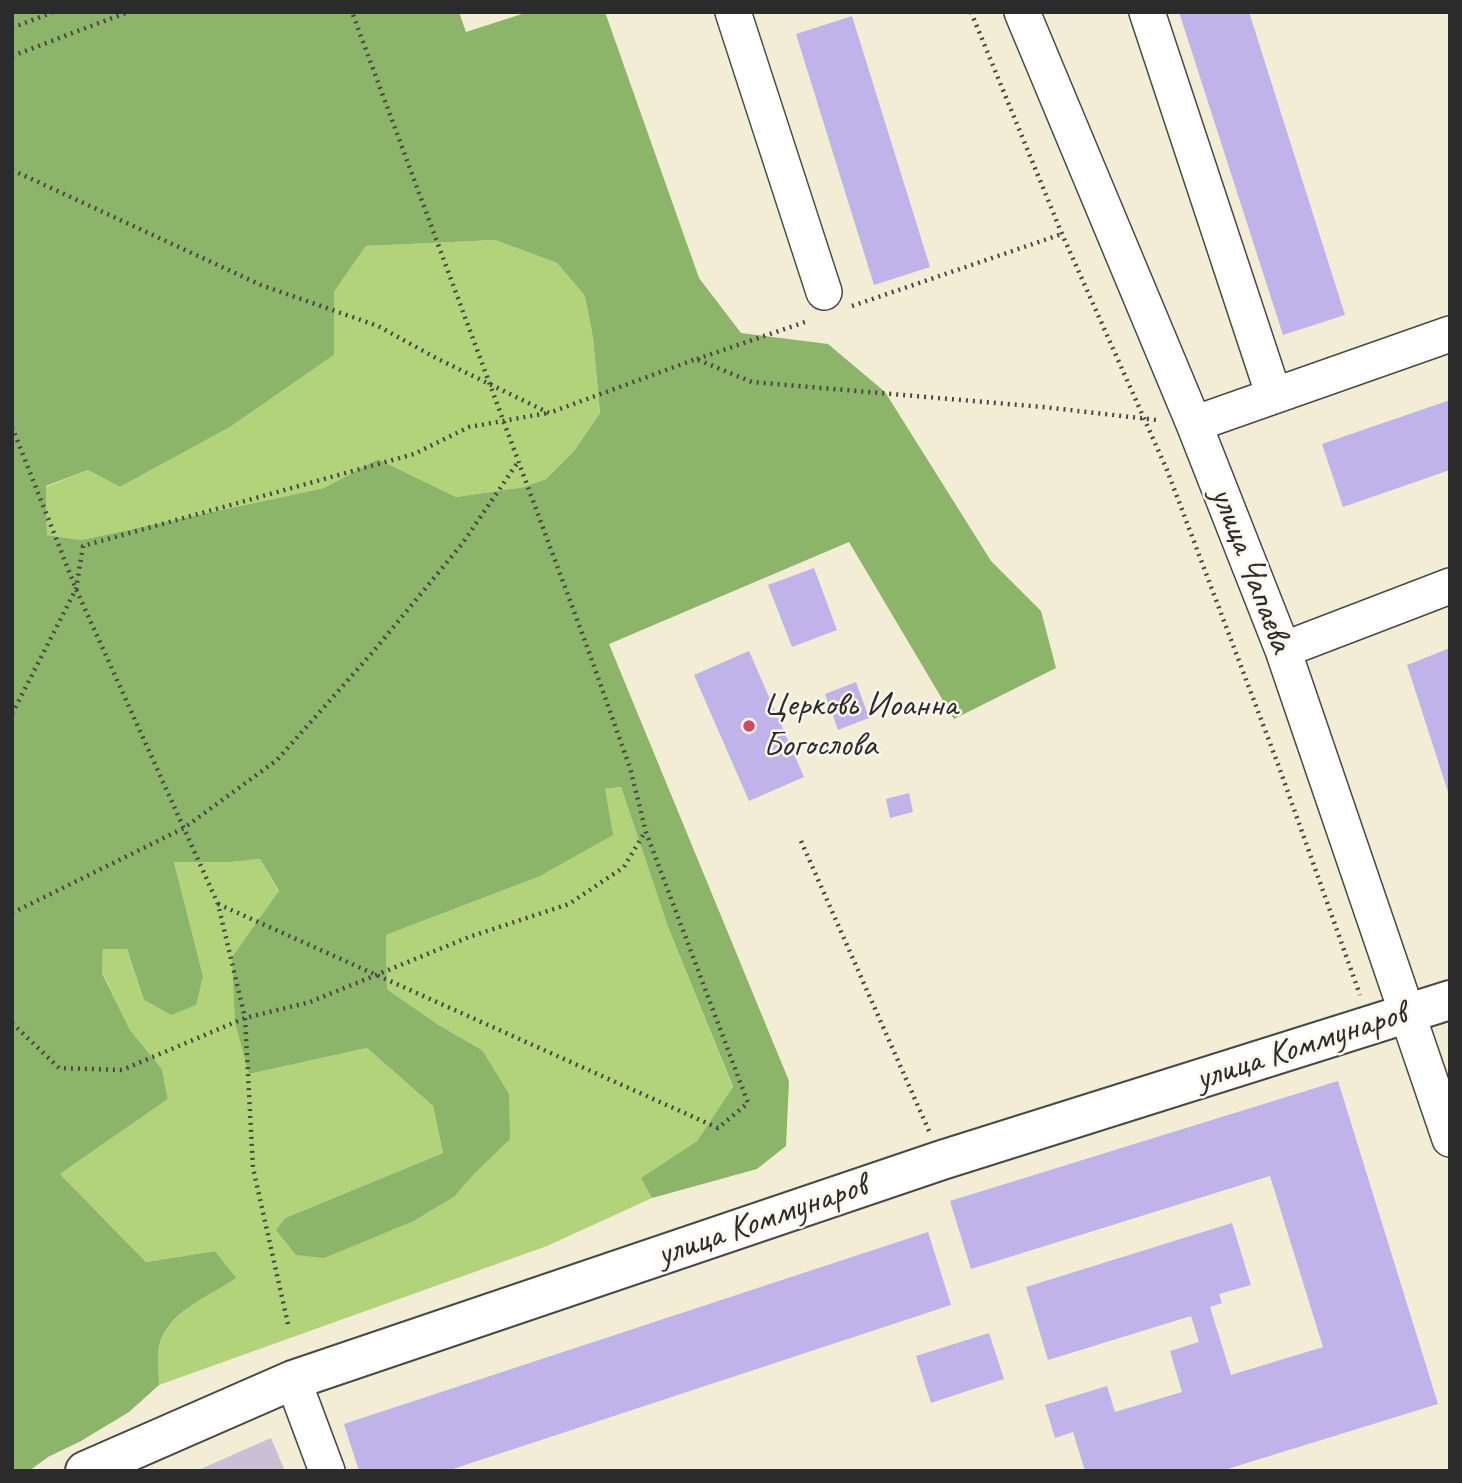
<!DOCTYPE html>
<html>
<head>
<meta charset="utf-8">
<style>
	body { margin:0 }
	#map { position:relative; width:1462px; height:1483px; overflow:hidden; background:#f3edd6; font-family:Caveat,sans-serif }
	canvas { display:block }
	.frame { position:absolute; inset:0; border:14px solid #2b2b2b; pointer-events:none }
</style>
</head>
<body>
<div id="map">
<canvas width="1462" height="1483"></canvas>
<div class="frame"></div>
</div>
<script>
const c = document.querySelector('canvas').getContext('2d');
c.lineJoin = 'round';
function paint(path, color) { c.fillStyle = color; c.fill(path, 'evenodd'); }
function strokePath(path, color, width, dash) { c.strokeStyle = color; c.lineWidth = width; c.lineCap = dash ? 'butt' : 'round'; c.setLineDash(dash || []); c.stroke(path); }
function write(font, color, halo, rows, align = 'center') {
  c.font = font + ' Caveat,sans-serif'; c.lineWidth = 5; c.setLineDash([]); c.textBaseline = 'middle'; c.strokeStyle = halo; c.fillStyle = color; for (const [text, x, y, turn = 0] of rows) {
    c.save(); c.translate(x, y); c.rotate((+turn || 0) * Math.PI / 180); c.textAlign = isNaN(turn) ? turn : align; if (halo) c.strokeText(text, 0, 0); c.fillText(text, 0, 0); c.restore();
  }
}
paint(new Path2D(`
	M271 1438 285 1471H196Z`), '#cbbfd5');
paint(new Path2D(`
	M495 240 557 263 585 296 593 338 600 413 574 451 546 479 524 487 456 497 378 459 324 488 81 540 47 535 46 487 88 470 120 487 230 427 334 355V292L366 246Z
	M621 787 668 927 733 1088 697 1141 642 1178 652 1198 547 1246 159 1385C159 1372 156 1352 161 1341 174 1308 209 1297 235 1278L215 1251 146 1262 60 1174 168 1099 162 1069 130 1030 102 972 103 949H127L144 1000 171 1015 203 976 174 862H231L260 859 279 892 232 957 249 1074 367 1048 433 1106 443 1153 285 1218 276 1231 374 1237 414 1221 454 1197 476 1172 482 1050 437 1024 387 989 386 935 538 877 605 789Z`), '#b2d37a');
paint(new Path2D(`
	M12 12H459L466 32 528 12H605L699 278 741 333 828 344 885 392 991 561 1041 611 1056 668 954 719 849 542 609 644 789 1081 786 1146 757 1169 652 1198 641 1178 697 1141 733 1087 668 927 621 787 605 789 613 835 538 877 386 935 387 989 437 1024 482 1050 509 1094 510 1139 476 1172 454 1197 414 1221 324 1258 296 1255 276 1230 285 1218 443 1153 433 1106 367 1048 249 1074 235 1022 232 957 279 891 260 859 231 862H174L203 976 196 1005 171 1015 144 1000 127 949H103L102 973 130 1030 162 1069 168 1099 60 1174 146 1262 215 1251 236 1278C209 1297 174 1308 161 1340 156 1352 159 1372 159 1385L129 1412 81 1441 48 1457 29 1471H12ZM495 240 557 263 585 296 593 338 600 413 574 451 546 479 524 487 456 497 378 459 324 488 81 540 47 535 46 486 88 470 120 487 230 427 334 355V292L366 246Z`), '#8db56a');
paint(new Path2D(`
	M1179 12H1249L1345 315 1283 335Z
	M852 16 930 267 874 285 796 34Z
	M1450 400V470L1343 507 1322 444Z
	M814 568 837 630 792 647 768 585Z
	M1450 648 1449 687V795L1407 665Z
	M749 651 804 777 749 801 694 675Z
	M856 682 869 718 838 730 825 694Z
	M909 793 913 812 890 818 886 799Z
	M1338 1081 1438 1404 1221 1471H1085L1073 1432 1055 1438 1045 1405 1107 1386 1115 1412 1182 1392 1170 1351 1199 1342 1191 1316 1048 1360 1026 1287 1232 1223 1251 1285 1219 1294 1222 1303 1210 1307 1231 1375 1323 1347 1270 1176 971 1269 950 1201Z
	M928 1232 951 1305 447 1471H359L344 1424Z
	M989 1333 1004 1379 931 1403 916 1356Z`), '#bfb3e9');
const minor = new Path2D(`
	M733 12 824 292
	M1022 12 1194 424 1283 650 1450 1139
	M1147 12 1274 396
	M1194 424 1450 334
	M1283 650 1450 586
	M293 1380 327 1471`);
const major = new Path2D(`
	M85 1471 293 1380 942 1160 1450 1000`);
strokePath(minor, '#494845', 38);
strokePath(major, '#494845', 42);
strokePath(new Path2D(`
	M971 12 1062 234 1167 470 1279 767 1360 995
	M12 28 53 12
	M12 56 128 12
	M12 170 261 285 378 326 436 358 549 413 696 359 752 382 1043 407 1157 420
	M852 306 1062 234
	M697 359 808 321
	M12 427 76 589 218 904 245 1018 253 1168 288 1324
	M12 714 76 589 83 546 414 454 469 427 548 413
	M801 841 929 1131
	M218 904 718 1128 748 1103 646 832 630 768 589 652 352 12
	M12 913 184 828 277 760 372 653 462 544 518 462
	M12 1023 59 1068 122 1070 245 1018 310 1002 469 937 569 904 624 867 645 832`), '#494845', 4.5, [2, 5]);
strokePath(minor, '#fff', 35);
strokePath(major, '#fff', 38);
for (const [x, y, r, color] of [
	[749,726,7,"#d1495b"]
]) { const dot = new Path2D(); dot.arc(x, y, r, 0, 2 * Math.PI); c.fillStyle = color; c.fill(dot); strokePath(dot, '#fbf7ec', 2.5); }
write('35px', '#2b2b2b', '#fbf7ec', [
	["улица Чапаева",1251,570,69],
	["улица Коммунаров",1301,1047,-18],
	["улица Коммунаров",762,1221,-19]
]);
write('35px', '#2b2b2b', '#fbf7ec', [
	["Церковь Иоанна",763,706],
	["Богослова",763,746]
], 'left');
</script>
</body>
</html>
